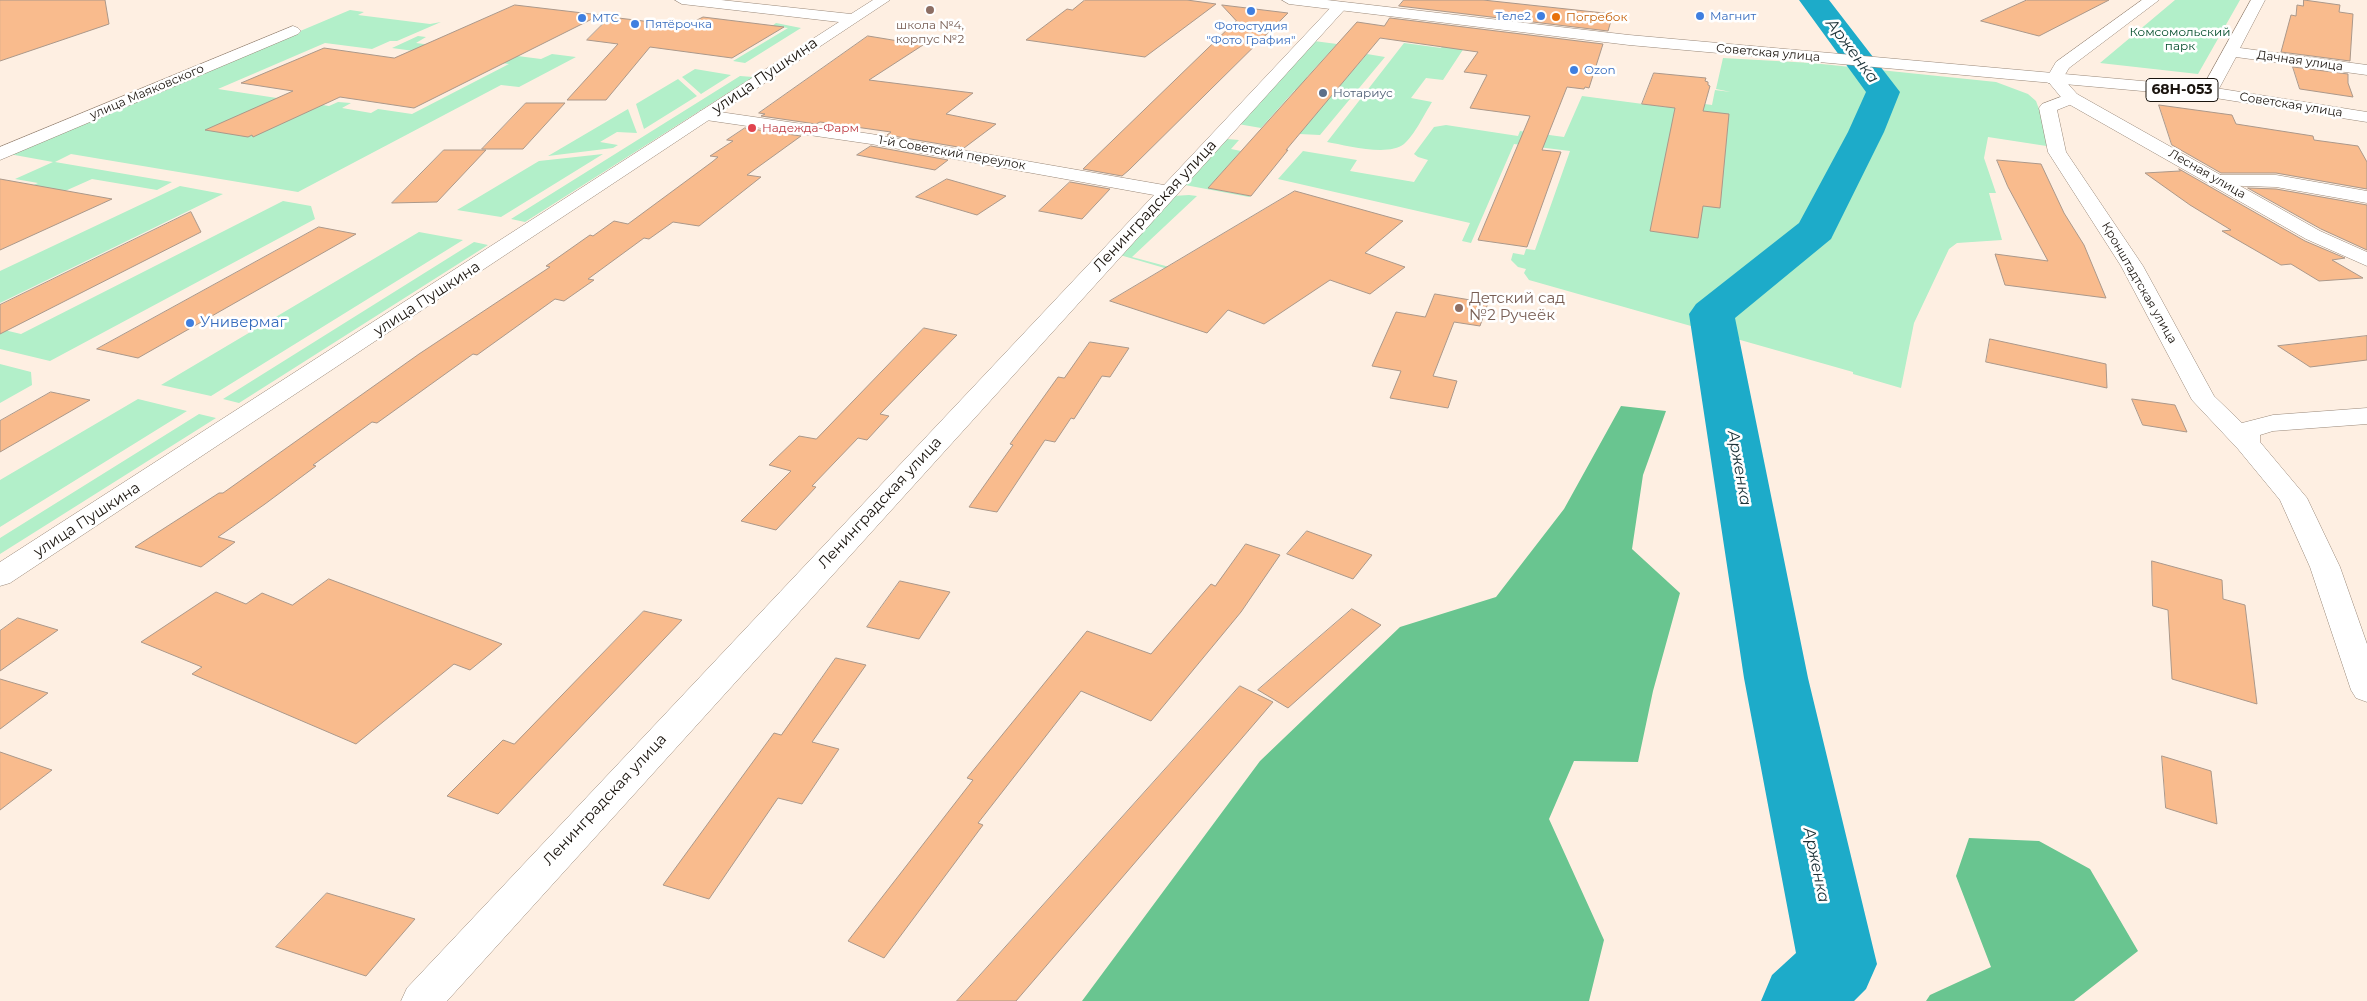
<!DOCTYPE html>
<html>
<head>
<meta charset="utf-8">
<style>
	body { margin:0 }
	canvas { display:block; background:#feefe2 }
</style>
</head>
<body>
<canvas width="2367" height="1001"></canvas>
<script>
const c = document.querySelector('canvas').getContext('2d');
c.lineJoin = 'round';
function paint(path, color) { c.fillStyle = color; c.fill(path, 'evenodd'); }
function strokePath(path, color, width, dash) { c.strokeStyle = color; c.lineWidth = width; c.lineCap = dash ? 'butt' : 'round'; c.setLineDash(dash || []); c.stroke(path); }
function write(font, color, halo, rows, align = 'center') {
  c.font = font + ' Montserrat,sans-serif'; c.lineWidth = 5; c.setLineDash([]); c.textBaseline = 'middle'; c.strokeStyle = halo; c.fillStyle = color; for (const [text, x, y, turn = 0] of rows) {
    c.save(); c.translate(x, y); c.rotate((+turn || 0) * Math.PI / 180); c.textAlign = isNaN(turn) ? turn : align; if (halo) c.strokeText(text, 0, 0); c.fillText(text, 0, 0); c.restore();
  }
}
paint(new Path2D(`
	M2175 0H2240L2198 74 2100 63Z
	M350 10 364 12 358 15 430 24 441 22 397 41H390L372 49 325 43 218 89 329 106 338 102 351 103 342 108 371 113 378 109 412 114 509 64 392 48 418 36 426 37 416 43 541 59 552 54 576 57 519 87 501 85 298 192 71 154 55 162 172 182 157 190 92 179 0 220V200L38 183 15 179 53 162 9 154Z
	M776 23 801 28 745 63 733 61 788 28 772 26Z
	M1446 40 1468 42 1443 80 1426 78 1411 98 1432 102C1425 113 1414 136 1404 144 1388 157 1345 145 1327 142L1404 43 1441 48Z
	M1314 41 1337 44 1307 77 1343 82 1367 54 1385 57 1320 135 1299 134 1332 95 1295 90 1261 128 1238 124Z
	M1723 58 1812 63 1996 82 2028 94 2036 101 2053 147 1988 137 1984 158 1996 193H1989L2002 240 1957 243 1949 249 1914 323 1901 388 1853 374V372L1529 280 1524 273 1526 269 1518 267 1511 260 1513 253 1524 255 1526 249 1535 250 1570 151 1514 144 1471 243 1462 241 1470 223 1278 179 1303 151 1357 160 1350 171 1414 182 1428 160 1418 157 1414 154 1434 127 1446 125 1518 136 1520 131 1564 137 1582 96 1666 107 1669 99 1712 105 1715 90 1731 92 1716 89Z
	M695 69 731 75 701 94 682 77Z
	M740 76 753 77 525 222 511 219Z
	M678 79 697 96 644 129 636 104Z
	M628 109 637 133 617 132 600 142 618 145 613 148 548 156Z
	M1227 139 1239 140 1231 149 1241 151 1208 188 1251 196 1249 197 1185 185Z
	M603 154 501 217 457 210 539 161Z
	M180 186 223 194 0 303V271Z
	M1189 195 1197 196 1132 257 1188 272 1185 274 1120 255 1173 196Z
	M283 201 311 206 315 219 50 361 0 349V329L21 334Z
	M419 232 463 240 211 396 161 385Z
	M474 242 488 245 239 403 223 399Z
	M0 364 31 372 32 385 0 403Z
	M138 399 187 411 0 527V480Z
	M199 414 216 418 0 554V538Z`), '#b2efc9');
paint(new Path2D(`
	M1621 406 1666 411 1643 475 1632 549 1680 593 1653 691 1638 762 1574 761 1549 819 1604 940 1589 1001H1082L1260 761 1400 627 1496 597 1564 509Z
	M1969 838 2039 841 2090 869 2138 951 2074 1001H1926L1930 995 1991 967 1956 876Z`), '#69c590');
paint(new Path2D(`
	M1799 0H1829L1900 92 1884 132 1831 239 1735 318 1808 678 1877 964 1866 989 1854 1001H1761L1772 975 1796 953 1744 678 1689 314 1696 304 1799 223 1848 132 1866 92Z`), '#1dabc9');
const building = new Path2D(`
	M0 0H105L109 24 0 61Z
	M1085 0H1187L1216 4 1145 57 1026 40 1067 9 1072 10Z
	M1404 0H1483L1613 14 1608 31 1399 6Z
	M2027 0H2109L2039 36 1981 21Z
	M2304 0 2340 5 2339 12 2353 14 2350 61 2281 52 2291 15 2296 16 2297 5 2303 6Z
	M515 5 600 15 414 108 340 97 253 137 252 135 248 137 205 130 293 91 241 83 324 48 394 58Z
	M1222 5 1288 13 1129 170 1122 176 1083 169 1236 21Z
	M610 17 685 26 703 17 784 27 732 58 650 47 606 100H567L618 44 587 40Z
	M1390 18 1603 44 1589 88 1585 87 1584 89 1567 87 1542 150 1561 152 1527 247 1478 240 1530 116 1470 108 1487 75 1464 72 1478 52 1380 38 1286 150H1288L1251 196 1208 188 1357 22 1384 26Z
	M868 36 923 45 869 80 973 93 946 114 996 124 964 148 887 135 891 132 820 122 816 124 761 116 765 114 759 113Z
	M2293 67 2348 74V83L2353 97 2300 89Z
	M1654 73 1706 78 1705 81 1708 82V85L1710 86 1703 111 1729 114 1720 208 1703 206 1698 238 1650 231 1675 108 1642 104Z
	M526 103H565L523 149H482Z
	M2159 105 2232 115 2236 124 2313 136 2314 140 2358 146 2367 162V189L2276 173H2221L2172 145Z
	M745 128 801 136 747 175 761 177 699 226 673 222 649 239 644 238 588 279 594 280 564 301 555 299 477 355 473 354 377 423 372 422 313 465 316 466 265 504 218 537 235 542 201 567 135 547 219 493H223L419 354 550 267 546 266 590 235 593 236 614 221 628 224 712 162 718 157 710 156 733 141 727 140Z
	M871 146 948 160 935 170 857 155Z
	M444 150H486L437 202 392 203Z
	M1997 160 2041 164 2064 213 2084 245 2106 298 2005 285 1995 254 2048 261 2008 187Z
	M2179 169 2305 241 2345 258 2332 260 2363 278 2319 281 2291 264 2281 265 2222 231 2231 230 2190 205 2145 173 2180 171Z
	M0 179 112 199 0 250Z
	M947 179 1006 196 977 215 916 197Z
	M1070 182 1110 189 1082 219 1039 211Z
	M2248 188 2276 189 2367 205V250L2321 229Z
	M1295 191 1403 221 1365 253 1405 267 1370 294 1330 280 1264 324 1228 310 1207 333 1110 301Z
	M191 212 201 232 0 334V305Z
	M319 227 356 234 138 358 97 349Z
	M1435 294 1488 303 1480 326 1454 322 1433 376 1457 381 1448 408 1390 398 1401 371 1372 366 1396 312 1425 317Z
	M924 328 957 335 880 414 889 416 867 440 858 438 812 486 816 487 776 530 741 521 791 471 769 465 799 436 816 439Z
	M2367 336V360L2310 367 2278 346Z
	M1990 339 2106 364 2107 388 1986 362Z
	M1090 342 1129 348 1110 377 1102 376 1074 419 1071 418 1055 442 1045 440 997 512 969 507 1013 445 1010 444 1058 377 1064 378Z
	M51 392 90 400 0 452V421Z
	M2132 399 2175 405 2187 432 2143 425Z
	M1307 531 1372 555 1353 579 1287 554Z
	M1246 544 1280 555 1241 612 1151 721 1081 691 978 823 983 825 884 958 848 941 973 780 967 778 1087 631 1151 654 1211 584 1215 586Z
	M2152 561 2222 580 2223 599 2245 605 2257 704 2172 679 2168 610 2153 606Z
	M329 579 502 644 470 670 454 664 356 744 192 674 202 667 141 642 216 592 246 604 262 593 292 605Z
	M900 581 950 592 919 639 867 627Z
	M1352 609 1381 625 1288 708 1258 690Z
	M644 611 682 620 498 814 447 796 503 740 514 744Z
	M18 618 58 630 0 671V631Z
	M836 658 866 665 812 742 839 749 802 804 778 798 709 899 663 885 774 733 781 735Z
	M0 679 48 693 0 729Z
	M1240 686 1273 702 1016 1001H957Z
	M0 752 52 770 0 810Z
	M2162 756 2211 771 2217 824 2166 808Z
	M327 893 415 919 366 976 276 947Z`);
paint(building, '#f9bb8d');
strokePath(building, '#ab988a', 1);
const street = new Path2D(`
	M2142 0H2159L2069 68 2060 83H2048L2046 79 2056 62Z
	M2251 0H2265L2240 48 2367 65V75L2236 57 2215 96H2203L2200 92Z
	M1340 2 1345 3 1347 6 1345 9 447 1001H401L407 988 1154 195 871 144 706 120 700 119 697 115 700 111 706 110 871 134 1164 185 1335 3Z
	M293 26 298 28 301 31 298 34 0 160V147Z
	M2071 93 2077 94 2080 98 2077 102 2057 110 2066 152 2143 266 2214 396 2242 423 2273 415 2367 408V424L2273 431 2260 435V442L2307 498 2340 567 2367 644V702L2356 698 2351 690 2310 567 2280 500 2238 449 2192 400 2121 266 2048 152 2039 108 2042 104Z
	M2219 175H2276L2367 191V203L2276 187 2212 185 2209 181 2212 177Z`);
const secondary = new Path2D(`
	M675 0H721L851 14 873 0H890L10 583 0 586V562L839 22 682 4Z
	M2054 74 2060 75 2077 94 2320 231 2367 252V266L2306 239 2065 102 2046 79 2048 75Z`);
const primary = new Path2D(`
	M1282 0H1327L1629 35 2209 87 2367 112V122L2209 97 1629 45 1289 4Z`);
strokePath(street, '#998879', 1);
strokePath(secondary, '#998879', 1);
strokePath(primary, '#998879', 1);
paint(street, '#fff');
paint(secondary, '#fff');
paint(primary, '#fff');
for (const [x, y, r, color] of [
	[930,10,5,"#8d6e63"],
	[1251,11,5,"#3f7fe0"],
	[1541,16,5,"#3f7fe0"],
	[1700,16,5,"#3f7fe0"],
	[1556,17,5,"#e8710a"],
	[582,18,5,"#3f7fe0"],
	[635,24,5,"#3f7fe0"],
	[1574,70,5,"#3f7fe0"],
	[1323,93,5,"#5c6f8a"],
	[752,128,5,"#e0444e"],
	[1459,308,5,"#8d6e63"],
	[190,323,5,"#3f7fe0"]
]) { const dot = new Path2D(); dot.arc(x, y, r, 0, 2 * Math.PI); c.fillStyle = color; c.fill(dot); strokePath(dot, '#fff', 2); }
write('12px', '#366cbe', '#fff', [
	["Теле2",1531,16,"right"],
	["Магнит",1710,16],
	["МТС",592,18],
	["Пятёрочка",645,24],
	["Фотостудия",1251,26,"center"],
	["\"Фото Графия\"",1251,40,"center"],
	["Ozon",1584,70]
], 'left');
write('12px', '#c56008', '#fff', [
	["Погребок",1566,17]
], 'left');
write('12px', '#785e54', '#fff', [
	["школа №4,",930,25],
	["корпус №2",930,39]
]);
write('12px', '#004b29', '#fff', [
	["Комсомольский",2180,32],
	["парк",2180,46]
]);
write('12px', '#1a140e', '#fff', [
	["Советская улица",1768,53,5],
	["Дачная улица",2300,61,8],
	["улица Маяковского",147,92,-23],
	["Советская улица",2291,105,9],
	["1-й Советский переулок",952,153,10],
	["Лесная улица",2207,174,30],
	["Кронштадтская улица",2139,283,60]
]);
write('12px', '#4e5e75', '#fff', [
	["Нотариус",1333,93]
], 'left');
write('12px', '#be3a42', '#fff', [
	["Надежда-Фарм",762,128]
], 'left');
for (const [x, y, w] of [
	[2182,90,72]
]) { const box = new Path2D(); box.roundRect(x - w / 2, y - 11.5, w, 23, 4); c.fillStyle = '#fff'; c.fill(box); strokePath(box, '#1a140e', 1); }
write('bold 14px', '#1a140e', null, [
	["68Н-053",2182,90]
]);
write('15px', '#1a140e', '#fff', [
	["улица Пушкина",765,76,-34],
	["Ленинградская улица",1155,206,-47],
	["улица Пушкина",427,299,-33],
	["Ленинградская улица",880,503,-47],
	["улица Пушкина",87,520,-33],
	["Ленинградская улица",605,800,-47]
]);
write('15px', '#785e54', '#fff', [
	["Детский сад",1469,299],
	["№2 Ручеёк",1469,316]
], 'left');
write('15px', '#366cbe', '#fff', [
	["Универмаг",200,323]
], 'left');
write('italic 16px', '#1d3339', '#fff', [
	["Арженка",1852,51,53],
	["Арженка",1739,468,80],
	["Арженка",1816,865,78]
]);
</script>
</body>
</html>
